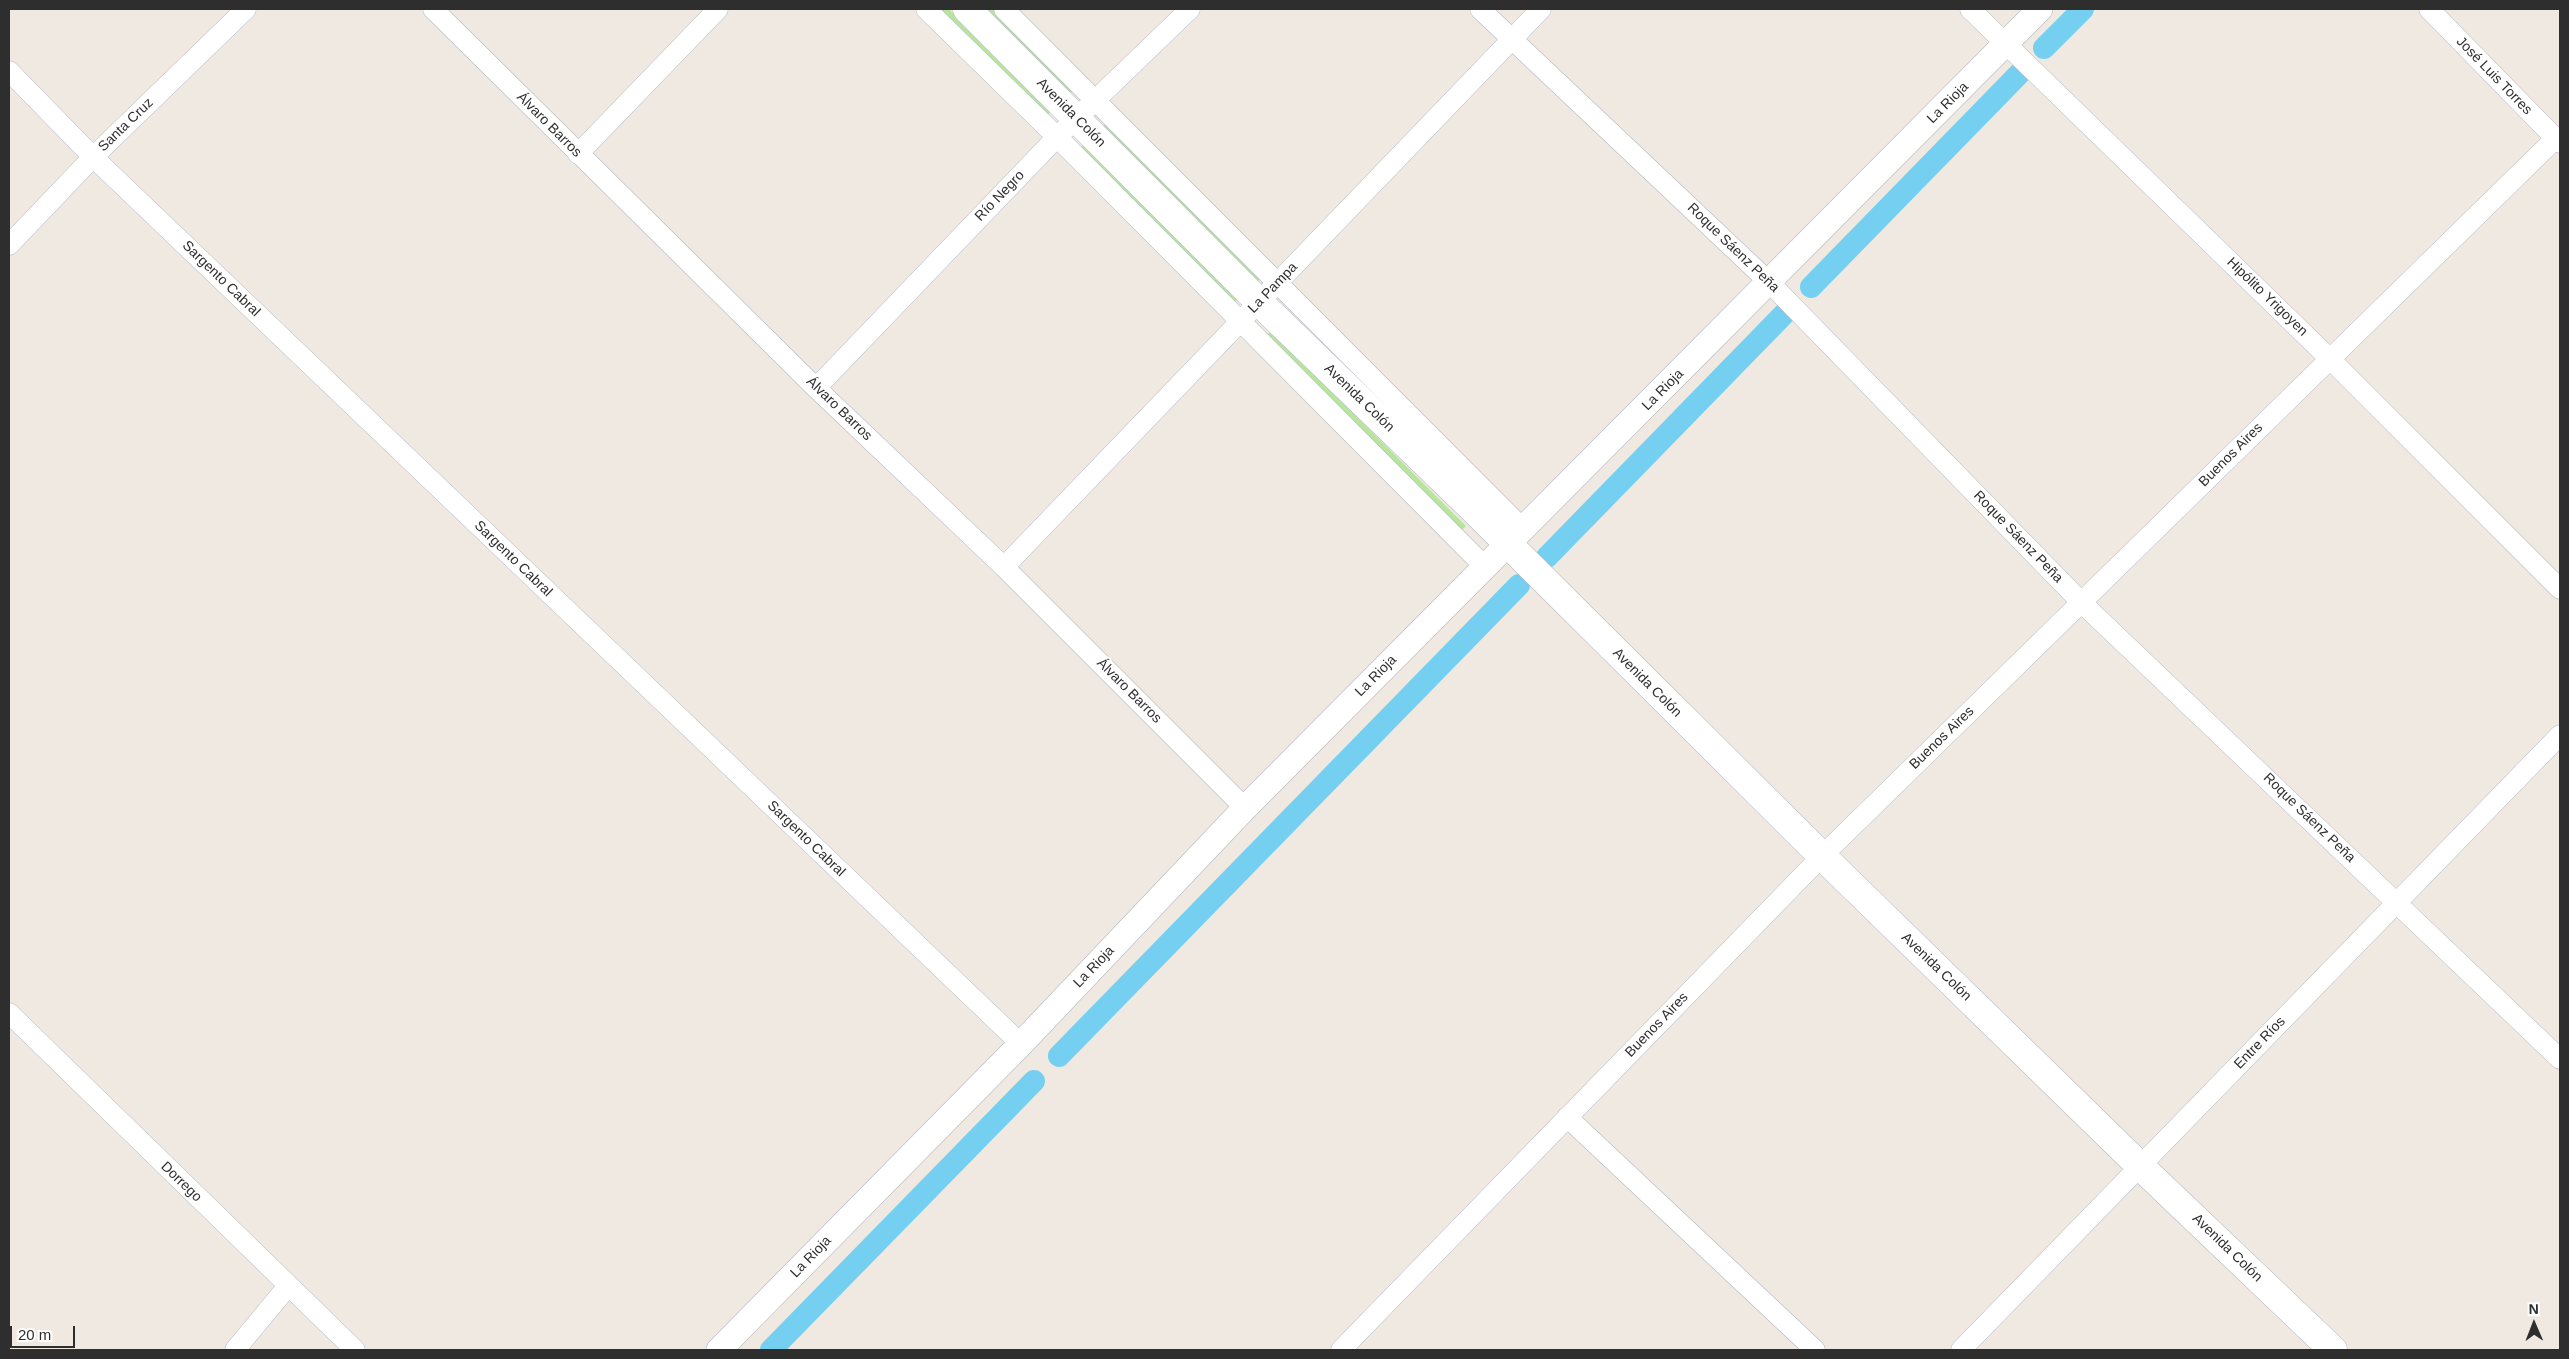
<!DOCTYPE html>
<html>
<head>
<meta charset="utf-8">
<style>
	body { margin:0 }
	#map { position:relative; width:2569px; height:1359px; overflow:hidden; background:#efe9e1; font-family:Helvetica,sans-serif }
	canvas { display:block }
	.frame { position:absolute; inset:0; border:10px solid #2e2e2e; pointer-events:none }
	.north { position:absolute; left:2509px; top:1299px; width:50px; height:50px; -webkit-text-stroke:4px #fff; paint-order:stroke; rotate:359deg; font-size:14px; font-weight:700; line-height:20px; text-align:center; color:#2e2e2e }
	.north::after { content:''; display:block; margin:auto; width:18px; height:22px; background:#2e2e2e; clip-path:polygon(50% 0,100% 100%,50% 72%,0 100%) }
	.scale { position:absolute; left:10px; top:1326px; width:65px; height:22px; box-sizing:border-box; border:2px solid #2e2e2e; border-top:0; padding-left:6px; font-size:15px; line-height:18px; white-space:nowrap; color:#2e2e2e; -webkit-text-stroke:4px #fff; paint-order:stroke }
</style>
</head>
<body>
<div id="map">
<canvas width="2569" height="1359"></canvas>
<div class="frame"></div>
<div class="north">N</div>
<div class="scale">20 m</div>
</div>
<script>
const c = document.querySelector('canvas').getContext('2d');
c.lineJoin = 'round';
function paint(path, color) { c.fillStyle = color; c.fill(path, 'evenodd'); }
function strokePath(path, color, width, dash) { c.strokeStyle = color; c.lineWidth = width; c.lineCap = dash ? 'butt' : 'round'; c.setLineDash(dash || []); c.stroke(path); }
function write(font, color, halo, rows, align = 'center') {
  c.font = font + ' Helvetica,sans-serif'; c.lineWidth = 4; c.setLineDash([]); c.textBaseline = 'middle'; c.strokeStyle = halo; c.fillStyle = color; for (const [text, x, y, turn = 0] of rows) {
    c.save(); c.translate(x, y); c.rotate((+turn || 0) * Math.PI / 180); c.textAlign = isNaN(turn) ? turn : align; if (halo) c.strokeText(text, 0, 0); c.fillText(text, 0, 0); c.restore();
  }
}
paint(new Path2D(`
	M940 9H949L1051 111 1047 116Z
	M984 9H993L1074 90 1069 94Z
	M1107 123 1262 277 1257 282 1102 127Z
	M1084 144 1239 298 1234 303 1079 149Z
	M1271 331 1466 526 1461 531 1266 336Z`), '#b6e59e');
strokePath(new Path2D(`
	M2044 48 2083 9
	M1811 287 2019 74
	M1547 557 1786 312
	M1059 1056 1519 585
	M771 1350 1034 1081`), '#75cff0', 22);
const minor = new Path2D(`
	M433 9 816 388 1004 567 1245 808
	M926 9 1057 137 1485 567
	M1004 9 1523 529
	M1480 9 1770 283 2082 603 2560 1059
	M1970 9 2329 358 2560 589
	M2429 9 2560 143
	M9 71 93 157 1021 1044
	M578 154 718 9
	M9 245 93 157 246 9
	M816 388 1057 137 1190 9
	M1004 567 1541 9
	M9 1013 355 1350
	M1567 1117 1815 1350
	M235 1350 288 1286
	M1341 1350 1822 856 2556 138
	M1961 1350 2560 735`);
const tertiary = new Path2D(`
	M719 1350 1021 1044 1245 808 2040 9`);
const secondary = new Path2D(`
	M967 9 1260 303 1475 511 1822 856 2140 1166 2333 1350`);
strokePath(minor, '#b4b7c1', 21);
strokePath(tertiary, '#b4b7c1', 26);
strokePath(secondary, '#b4b7c1', 29);
strokePath(minor, '#fff', 20);
strokePath(tertiary, '#fff', 25);
strokePath(secondary, '#fff', 28);
write('14px', '#2e2e2e', '#fff', [
	["José Luis Torres",2494,76,46],
	["La Rioja",1948,103,-45],
	["Avenida Colón",1071,113,45],
	["Santa Cruz",126,125,-44],
	["Álvaro Barros",549,125,45],
	["Río Negro",1000,196,-46],
	["Roque Sáenz Peña",1733,248,44],
	["Sargento Cabral",221,279,44],
	["La Pampa",1273,288,-46],
	["Hipólito Yrigoyen",2267,297,44],
	["La Rioja",1663,390,-45],
	["Avenida Colón",1359,398,44],
	["Álvaro Barros",839,409,44],
	["Buenos Aires",2231,455,-45],
	["Roque Sáenz Peña",2018,537,46],
	["Sargento Cabral",513,559,44],
	["La Rioja",1376,676,-45],
	["Avenida Colón",1647,683,45],
	["Álvaro Barros",1129,691,45],
	["Buenos Aires",1942,738,-44],
	["Roque Sáenz Peña",2309,818,44],
	["Sargento Cabral",806,839,44],
	["La Rioja",1094,967,-46],
	["Avenida Colón",1936,967,44],
	["Buenos Aires",1657,1025,-46],
	["Entre Ríos",2260,1043,-46],
	["Dorrego",181,1182,44],
	["Avenida Colón",2227,1248,44],
	["La Rioja",811,1257,-46]
]);
</script>
</body>
</html>
